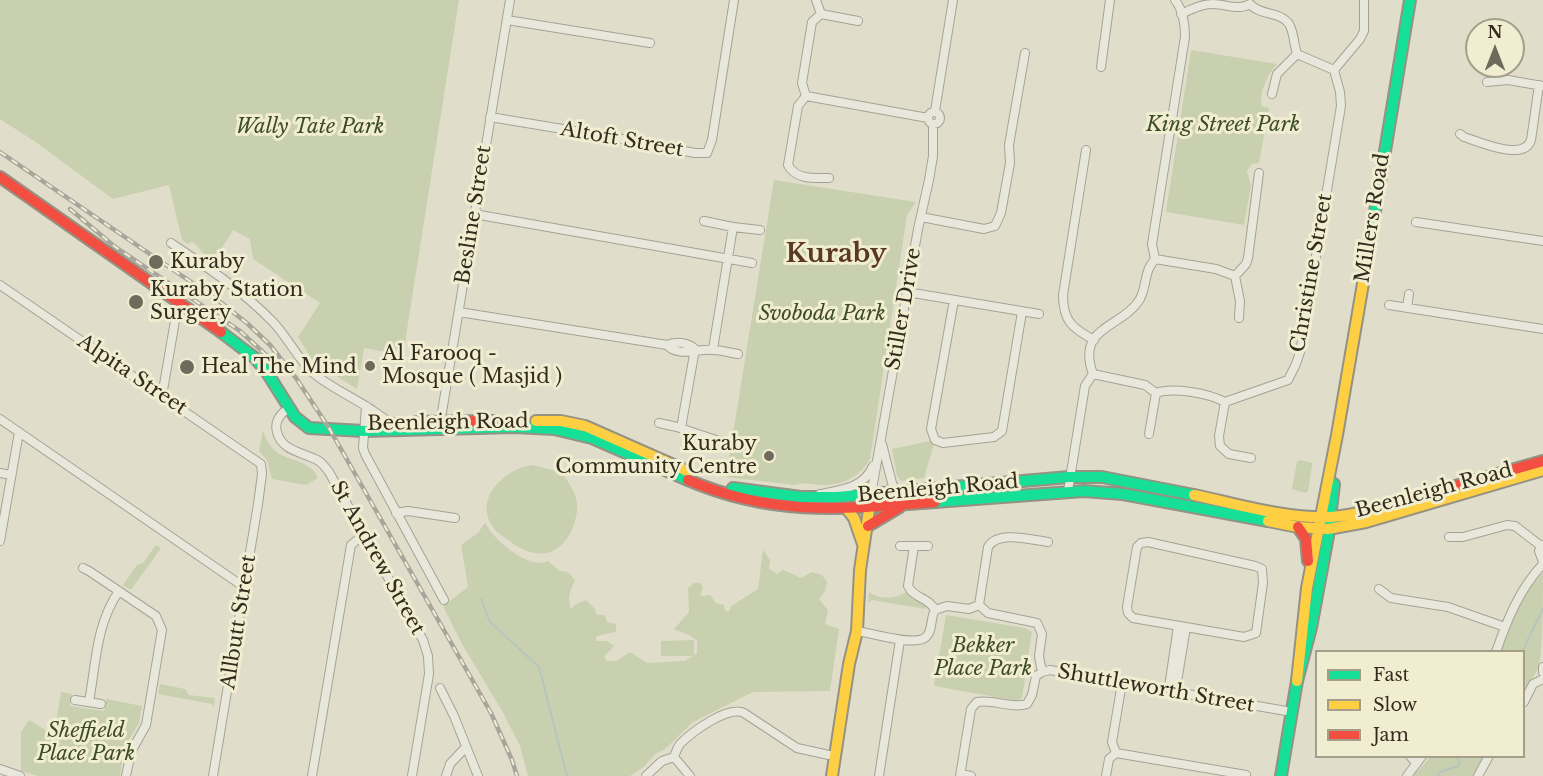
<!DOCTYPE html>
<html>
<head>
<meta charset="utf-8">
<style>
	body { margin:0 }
	#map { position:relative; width:1543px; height:776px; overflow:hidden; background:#e0decb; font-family:"Libre Baskerville",serif }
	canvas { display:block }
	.legend { position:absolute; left:1315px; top:650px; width:210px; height:108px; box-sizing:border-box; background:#f1edd1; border:2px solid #a59f89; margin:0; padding:8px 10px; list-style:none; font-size:18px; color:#322b1e }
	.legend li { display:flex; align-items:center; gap:12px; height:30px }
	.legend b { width:30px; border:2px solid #a59f89 }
	.north { position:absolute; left:1465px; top:18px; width:60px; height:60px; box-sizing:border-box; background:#f1edd1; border:2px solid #a59f89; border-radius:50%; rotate:0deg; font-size:16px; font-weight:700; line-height:24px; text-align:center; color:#322b1e }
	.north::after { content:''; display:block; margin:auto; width:21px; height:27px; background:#6f6a5b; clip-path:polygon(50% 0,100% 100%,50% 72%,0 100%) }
</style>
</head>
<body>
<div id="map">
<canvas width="1543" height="776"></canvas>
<ul class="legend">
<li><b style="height:8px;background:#16e098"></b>Fast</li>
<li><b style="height:8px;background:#ffcf43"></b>Slow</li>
<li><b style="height:8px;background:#f24e42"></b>Jam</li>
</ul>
<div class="north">N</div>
</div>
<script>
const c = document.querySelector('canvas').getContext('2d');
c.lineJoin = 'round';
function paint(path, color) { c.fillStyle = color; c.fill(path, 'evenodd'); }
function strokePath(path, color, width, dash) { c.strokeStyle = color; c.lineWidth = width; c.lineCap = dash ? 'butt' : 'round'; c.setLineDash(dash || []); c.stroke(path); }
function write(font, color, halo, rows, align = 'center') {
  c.font = font + ' "Libre Baskerville",serif'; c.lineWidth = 6; c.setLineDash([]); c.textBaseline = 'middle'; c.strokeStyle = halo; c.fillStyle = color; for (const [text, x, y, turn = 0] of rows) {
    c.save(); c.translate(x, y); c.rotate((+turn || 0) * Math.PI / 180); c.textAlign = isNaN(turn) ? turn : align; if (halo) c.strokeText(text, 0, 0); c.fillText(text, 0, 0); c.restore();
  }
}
paint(new Path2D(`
	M0 0H459L403 355 364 348 357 389 313 361 298 337 320 303 253 259 250 239 233 230 213 262C204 256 201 248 192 242L188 244 182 240 169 185 113 199 37 143 0 119Z
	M1191 50 1277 64C1269 72 1258 94 1262 106L1269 108 1259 163 1252 164 1247 171 1251 186 1244 225 1166 212Z
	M774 180 916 202 907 215 870 459C859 478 841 486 820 485 811 484 804 482 795 485L726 477Z
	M263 430C273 468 307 452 318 478L306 485 272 479 267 460 259 451Z
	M930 441 934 444 924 478 901 481 897 476 892 449Z
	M1300 460 1312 463V466L1308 491 1305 493 1292 489 1297 462Z
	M532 465 561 472C576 492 582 503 573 527 560 560 532 560 507 539 503 536 496 532 493 527 473 498 505 469 532 465Z
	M484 524H486C493 539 521 562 539 563 542 563 545 562 548 561L560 571 568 572 575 580C570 590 567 598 571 609L576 604 586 600 594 608 597 615H605L607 622 616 624V631C609 635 603 633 596 637V641H607L614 646 604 657 607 661H616L630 652 647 663 685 661 693 656H661V641L694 640V655L697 654V641L691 636 674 629 689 612 688 588 694 583H701L703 589 700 594 702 596 710 595 716 603 724 605 725 611H730V607L758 589 763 550 770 560 769 568 777 574 783 570 801 578 812 572 822 575 827 582 825 591 819 599 828 610 825 624 839 629 830 691 753 692 693 722 664 750 655 754 645 766 630 776H528L520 746 501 709 462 644 443 606 468 587 461 545 478 533Z
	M156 545 161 548 131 590 123 585 137 565 143 563Z
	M1543 573C1543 601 1543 641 1539 667 1535 676 1528 682 1524 691V652L1501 651C1511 625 1522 592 1543 573Z
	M869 592C879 600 896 599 906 592L912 598 926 604 925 609 872 600 868 603Z
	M946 615 1025 628 1032 632 1022 698 1018 701 934 686Z
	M160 684 185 689 189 695 215 698 214 707 212 704 158 694Z
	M61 692 72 694 70 706 104 711 106 699 142 706 139 723 124 748 120 776H38L21 771V732L29 720 54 735Z
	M1430 757H1485L1474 776H1413Z`), '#c9d0af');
strokePath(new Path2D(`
	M481 599 490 622 539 667 567 776
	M1523 652C1528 636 1536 624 1543 609
	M1438 776 1440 772 1458 766 1460 763 1457 756`), '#b6c6be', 2);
const street = new Path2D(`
	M816 0 821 14 812 22 802 83 806 96 928 118
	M821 14 858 21
	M1181 14C1192 9 1201 4 1213 4 1226 4 1238 11 1250 4 1260 16 1280 11 1289 24 1294 32 1294 45 1297 54L1334 70
	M507 20 650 43
	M1101 67 1110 0
	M1334 70 1360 39 1364 31V0
	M1487 82 1508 80 1543 86
	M1272 94 1277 74 1297 54
	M806 96 798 106 788 165C796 180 814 178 829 178
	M935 111 953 0
	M928 118a6 6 0 1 1 12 0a6 6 0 1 1-12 0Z
	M490 117 617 138 695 153H707L712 140 734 0
	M1460 134 1464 137C1480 142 1524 162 1531 140L1539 85
	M1086 150 1063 295C1063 321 1072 328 1094 340
	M474 214 752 263
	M921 217 984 229 995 226 1001 213 1010 163 1009 145 1025 53
	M704 221 733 227 760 230
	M1416 222 1543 241
	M171 243C207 267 243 291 273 322 288 338 298 359 313 373 331 388 353 397 372 410L375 424
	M1155 259 1216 269 1235 276 1240 301 1239 318
	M1235 276 1246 264 1248 258 1259 173
	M0 285 261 464 262 474 258 504 213 776
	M907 292 1039 314
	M954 300 931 429 935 440 943 443 994 437 1002 431 1022 312
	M1389 305 1543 329
	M1407 308 1409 294
	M459 312 667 345C675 341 688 342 695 349
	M667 345C678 358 699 348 713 350 722 350 730 353 738 354
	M713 349 733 227
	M1093 374 1145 385 1156 393C1173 387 1208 393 1225 402L1288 380 1296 364 1300 352 1341 106 1340 92 1334 70
	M162 396 176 315 183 306
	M1225 402 1219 436 1220 446 1229 454 1251 458
	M366 406 363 448 365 454 444 600
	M289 408C280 414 274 421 277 432 282 452 304 452 319 461 323 464 326 468 329 472L423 640 428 656 429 674 412 776
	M372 410 388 421 398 423
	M0 419 244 587
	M659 423 677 427 725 443
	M442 425 441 418 510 0
	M681 428 695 349
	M1149 434 1156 393
	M882 444 892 483 896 492
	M0 473 11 475
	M1068 491 1085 386 1093 374C1076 327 1120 328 1138 302 1145 293 1144 282 1148 271 1149 267 1152 263 1155 259L1152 244 1185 37C1185 24 1183 10 1175 0
	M820 494C841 490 864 488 873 466
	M871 495 918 229 929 180 933 156V124
	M396 513 408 511 455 518
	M1449 537H1463L1507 525 1515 526 1541 546
	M0 541 19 432
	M1148 542 1255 566 1262 569 1263 583 1256 633 1244 637 1133 618 1128 613 1127 607 1137 547 1141 543Z
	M1543 545 1539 551 1543 562
	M900 546H928
	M914 546 908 586C914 599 929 597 935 610
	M83 568 89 571 156 616 162 630 146 725 131 752 126 776
	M1379 589 1391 598 1448 607 1505 627
	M979 605 988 547C998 530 1031 540 1048 542
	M857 631C871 633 915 647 926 637 933 631 930 618 935 610L947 606 969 609 979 605 988 613 1037 623 1042 634 1039 656 1042 672
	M1496 652C1507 620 1520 588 1543 564
	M1543 667V672
	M1169 687 1178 626
	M440 688 454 716 478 776
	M1176 688 1186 627
	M75 700 101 704
	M89 702C96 663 96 624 119 591
	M1524 702 1533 684 1543 679
	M1116 753 1246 775
	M1410 756 1416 763
	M674 757 690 776
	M0 769 20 776
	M961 774 971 776
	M312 776 351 545 363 535
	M446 776 450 764 465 748
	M646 776 662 761 674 757C676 752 677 748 680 744 692 732 728 705 744 713L797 748 829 755
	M879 776 900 640
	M960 776 971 709 977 702C994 699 1011 709 1027 704L1032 695 1036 676 1042 672 1050 670 1161 689C1170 687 1175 686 1182 693L1292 712
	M1106 776 1109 759 1116 753 1112 742 1122 683
	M1407 776 1422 756
	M1478 776 1489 756`);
const fast = new Path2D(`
	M1366 266 1410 0
	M221 332 255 358 266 371 295 417 309 428 364 431 515 427 554 429 592 438 688 480
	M733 488 801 497H837L1069 477H1102L1194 495
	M935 502 1084 491 1123 494 1268 521
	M1281 776 1297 681 1311 628 1328 536 1334 484`);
const slow = new Path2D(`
	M536 421H561L585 426 687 471
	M1194 495C1238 504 1285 519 1330 517 1366 515 1406 499 1441 490
	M847 509 854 518 863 544
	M1268 521 1298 527 1328 529 1366 522 1543 470
	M1297 681 1307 588 1337 435 1366 266
	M832 776 849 664 857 631 860 570 870 503`);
const jam = new Path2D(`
	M0 177 221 332
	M416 422 496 421
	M688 480C774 517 845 509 935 502
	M1441 490 1543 461
	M868 526 900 507
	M1298 527 1306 539 1308 561`);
strokePath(street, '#a5a295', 10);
strokePath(fast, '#959284', 14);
strokePath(slow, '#959284', 14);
strokePath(jam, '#959284', 14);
strokePath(street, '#e8e7dc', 8);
strokePath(fast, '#16e098', 10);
strokePath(slow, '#ffcf43', 10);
strokePath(jam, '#f24e42', 10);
const rail = new Path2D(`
	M0 152 219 301 248 324 270 345 296 378 329 428 491 713 512 760 517 776
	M70 209 114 246 240 331 276 364`);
strokePath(rail, '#a8a69c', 4.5);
strokePath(rail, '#f1edd1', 2, [7]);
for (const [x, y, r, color] of [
	[156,262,8,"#6f6a5b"],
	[136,302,8,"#6f6a5b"],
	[370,366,6,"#6f6a5b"],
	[187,367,8,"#6f6a5b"],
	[769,456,6,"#6f6a5b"]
]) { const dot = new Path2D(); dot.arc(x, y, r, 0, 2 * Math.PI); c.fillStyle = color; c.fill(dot); strokePath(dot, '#f1edd1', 2); }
write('italic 20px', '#3c4c27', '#f1edd1', [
	["King Street Park",1223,125],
	["Wally Tate Park",310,127],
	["Svoboda Park",822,314],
	["Bekker",983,646],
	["Place Park",983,669],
	["Sheffield",86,731],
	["Place Park",86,754]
]);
write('20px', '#322b1e', '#f1edd1', [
	["Altoft Street",622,140,10],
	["Besline Street",474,215,-81],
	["Millers Road",1373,218,-81],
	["Christine Street",1312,273,-80],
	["Stiller Drive",904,309,-80],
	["Alpita Street",132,375,34],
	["Beenleigh Road",448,423,-1],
	["Beenleigh Road",938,489,-5],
	["Beenleigh Road",1434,491,-15],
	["St Andrew Street",377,558,61],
	["Allbutt Street",239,622,-81],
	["Shuttleworth Street",1156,689,10]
]);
write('20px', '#322b1e', '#f1edd1', [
	["Kuraby",170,262],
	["Kuraby Station",150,290],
	["Surgery",150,313],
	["Al Farooq -",382,354],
	["Mosque ( Masjid )",382,377],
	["Heal The Mind",201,367],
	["Kuraby",757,444,"right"],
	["Community Centre",757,467,"right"]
], 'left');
write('bold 26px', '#5a3822', '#f1edd1', [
	["Kuraby",836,255]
]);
</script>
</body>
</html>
